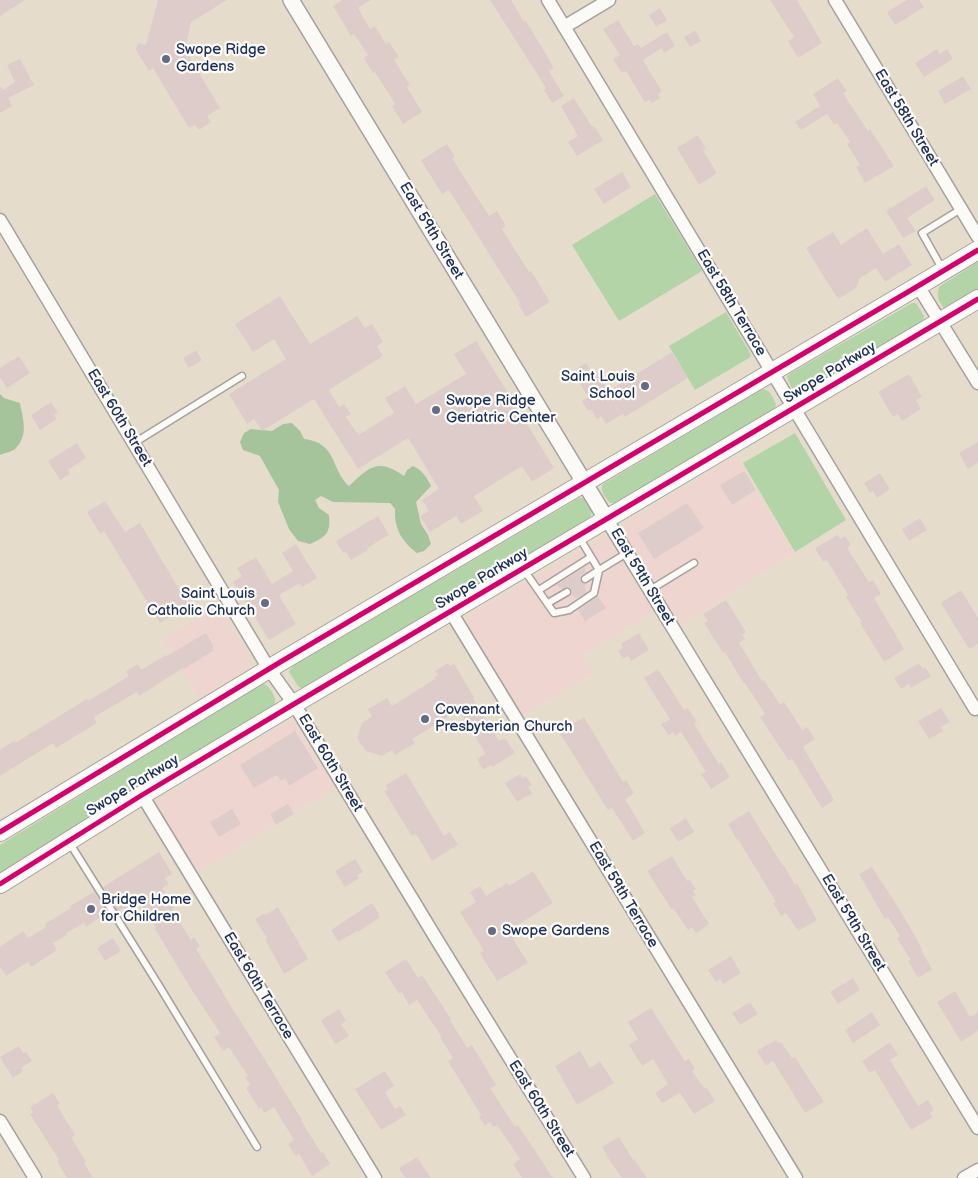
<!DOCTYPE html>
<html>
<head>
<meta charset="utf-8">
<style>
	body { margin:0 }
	canvas { display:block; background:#e6dccc }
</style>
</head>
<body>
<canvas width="978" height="1178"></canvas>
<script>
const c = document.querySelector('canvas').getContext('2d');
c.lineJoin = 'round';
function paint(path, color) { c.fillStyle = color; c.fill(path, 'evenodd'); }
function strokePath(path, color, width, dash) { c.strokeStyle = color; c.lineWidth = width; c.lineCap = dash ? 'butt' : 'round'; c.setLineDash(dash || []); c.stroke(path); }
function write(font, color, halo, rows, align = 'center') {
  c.font = font + ' "Balsamiq Sans",sans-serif'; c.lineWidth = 4.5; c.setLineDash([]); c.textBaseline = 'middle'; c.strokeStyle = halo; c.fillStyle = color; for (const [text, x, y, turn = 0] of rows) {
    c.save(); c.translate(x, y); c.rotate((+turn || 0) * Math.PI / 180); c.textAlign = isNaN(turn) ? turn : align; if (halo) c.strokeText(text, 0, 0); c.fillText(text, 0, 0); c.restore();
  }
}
paint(new Path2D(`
	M737 456 794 553 680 625 623 532V529L628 521Z
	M604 537 609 539 654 612 582 656 593 673 523 716 468 627V618L471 614Z
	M220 606 249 655 251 661 250 666 248 670 244 675 200 701 162 639Z
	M287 722H290L293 723 298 729 335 788 194 875 156 809 157 802 160 799Z`), '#efd5cf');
paint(new Path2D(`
	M655 194 702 271 619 321 572 245Z
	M978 262V290L950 307 946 309C939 305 935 293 940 286Z
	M912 303H916L924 316 923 322 802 394 798 395C793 391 788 382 787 376L791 373Z
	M726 312 749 351 751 356 749 358 695 390 669 346Z
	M764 389C771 391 773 398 776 404L774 410 617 503H610C606 498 599 491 603 484L761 390Z
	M795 433 846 520 795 552 743 463Z
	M579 498H583C591 505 596 514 586 521L304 687 301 688 298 686 289 672 291 668 296 664Z
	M262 684H265C271 689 278 699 274 706L0 874V845Z`), '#b3d4a6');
paint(new Path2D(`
	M0 394 4 398 20 403C23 420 29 435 15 449 11 452 4 453 0 455Z
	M292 423 300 431 304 439C338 443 330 469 349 486 370 466 378 458 404 476L407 470 413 466C422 470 427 477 431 486L416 502 421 524 428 535 431 544 424 551 417 553C401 541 394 528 395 509L390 503 333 502 321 496 315 500 319 508 329 515C331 533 326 537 310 544L298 541 289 529 278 502 279 490 260 456 243 450 240 442 244 433 251 429 272 431 283 424Z`), '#a5c49b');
paint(new Path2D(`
	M0 0H25L0 16Z
	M158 0H227L191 22 185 49 220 108 207 116 211 122 199 130 195 125 189 128 153 68 149 71 136 50 138 43 146 45Z
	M342 0H371L358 8 370 29 375 26 386 44 389 42 399 57 394 60 410 85 407 87 422 112 403 124 392 106 395 104 375 72 373 73 364 58 368 55 354 34 351 36 333 6Z
	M490 0H511L524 22 526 21 554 68 549 71 564 96 552 103 544 90 546 88Z
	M770 0H797L822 43 798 58 788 41 794 37Z
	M907 0H919L924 7 895 25 887 12Z
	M660 8 667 20 656 27 649 15Z
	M618 20 634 46 638 44 641 48 667 32 675 46 664 53 662 48 643 60 662 92 658 94 660 98 652 103 650 100 645 102 626 71 622 73 613 59 620 55 603 29Z
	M695 30 701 41 690 47 684 37Z
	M937 49 940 54 947 49 953 59 924 77 915 63Z
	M20 59 34 85 8 98 12 106 0 113V86L3 90 15 82 7 65Z
	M963 76 971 89 945 104 938 91Z
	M838 78 847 91 843 93 868 131 870 129 894 166 865 183 856 167 860 165 847 144 850 142 837 123 834 125 827 114 801 130 795 122 820 106 813 94Z
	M574 98 592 127 594 126 603 140 577 156 568 142 578 136 561 106Z
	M698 135 706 149 703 150 717 173 699 185 677 148Z
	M447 144 455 157 452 158 489 216 497 211 506 226 502 229 529 272 531 271 550 302 526 317 518 304 520 303 449 190 442 194 421 160Z
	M622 172 631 187 604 204 594 189Z
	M926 186 935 200 907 218 916 231 903 238 886 211Z
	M867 228 883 254 899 244 912 265 885 282 876 268 860 278 856 288 838 299 806 248 833 232 841 245Z
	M280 296 310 344 357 316 365 328 372 324 383 342 377 346 383 356 329 390 339 407 344 404 351 414 346 417 358 435 394 413 385 398 405 386 416 404 466 374 454 354 476 341 554 468 532 482 522 466 474 496 483 511 461 524 456 516 430 532 420 516 429 511 422 500 439 489 408 438 358 469 314 399 262 431 254 419 247 424 229 394 286 359 274 339 253 352 235 324Z
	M196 350 202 360 189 368 183 358Z
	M672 352 688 378 625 417 623 414 606 424 601 416 597 419 591 409 588 411 582 401 588 397 575 375 578 373 576 369 586 363 591 371 595 369 609 391Z
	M19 356 30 373 7 388 0 377V368Z
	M909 374 922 397 916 400 921 409 902 421 898 414 893 417 878 392Z
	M51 402 58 413 54 415 57 419 40 430 31 415Z
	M978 442V463L968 469 959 453Z
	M77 443 86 458 68 470 70 474 60 480 48 461Z
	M744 471 756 490 732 505 720 485Z
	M880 473 890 489 877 498 873 491 870 493 864 483Z
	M105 501 125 532 140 523 189 606 160 623 104 531 100 534 87 512Z
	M687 503 704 528 654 559 638 533Z
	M378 516 389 535 367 548 368 550 351 560 346 552 343 553 336 541Z
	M920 518 927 530 909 541 902 529Z
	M838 535 840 539 845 536 851 545 847 548 869 582 873 580 881 594 874 598 904 649 884 662 860 623 862 622 846 597 848 595 827 560 823 562 815 548Z
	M296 544 317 578 302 587 300 583 279 595 296 624 269 640 233 582 242 576 237 568 256 557 272 584 293 571 282 553Z
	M585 567V573L581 576 580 579 581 582 585 584 586 593 577 598 571 595 572 592 570 588 567 587 562 589 556 585Z
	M961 590 978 618V644L969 649 941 603Z
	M598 596 606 608 585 621 578 610Z
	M726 600 746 632 742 635 745 639 739 643 762 681 764 680 780 705 784 702 802 730 807 727 815 739 803 747 834 800 822 808 792 759 789 761 760 717 765 714 745 683 744 684 725 652 723 653 704 623 708 621 703 614Z
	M206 633 213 645V651L184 669 183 668 139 696 137 692 97 715 94 718 97 723 56 748 53 743 0 776V750L14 741 15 743 87 699 88 701 129 676 126 671 138 664 141 670 166 655 167 656Z
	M639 633 649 650 631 661 628 656 623 659 618 651 623 648 621 644Z
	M448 663 450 666 454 664 474 697 473 698 499 741 505 738 515 753 492 767 491 765 483 770 477 759 485 754 484 751 459 710 412 739 415 743 395 755 392 750 382 756 366 751 357 738 362 723 372 716 368 709 387 698 392 706 435 679 434 677 438 675 435 671Z
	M919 663 923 669 925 667 931 676 911 688 909 684 901 689 894 678Z
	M658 669 684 710 688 708 697 722 694 724 719 764 721 762 730 777 711 789 701 774 706 772 681 732 675 736 673 732 668 735 661 724 670 719 644 678Z
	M941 708 950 722 941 727 943 731 929 739 918 721Z
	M584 717 623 782 626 780 634 793 625 799 645 833 633 841 612 808 608 810 559 732Z
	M295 731 318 768 289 786 285 778 281 781 277 775 254 788 240 765Z
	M406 773 444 836 450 832 458 845 432 861 418 837 415 834 412 836 384 791 388 789 386 785Z
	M520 774 523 778 526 776 532 785 528 787 532 793 517 802 505 783Z
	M288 804 294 814 276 825 270 814Z
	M232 809 241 824 219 837 210 822Z
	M749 811 783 866H784L795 885 797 883 817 920 798 931 786 913 781 916 773 903 776 902 738 839 737 840 728 824Z
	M686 818 694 832 678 842 670 828Z
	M159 852 172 874 165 878 169 884 162 888 174 908 172 909 191 940 194 937 200 946 196 949 223 992H222L262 1055 302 1120H301L321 1153 323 1152 330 1164 312 1176 299 1154 296 1156 288 1144 294 1140 274 1107 264 1113 261 1107 259 1109 246 1088 250 1085 245 1077 248 1076 229 1047 223 1051 214 1037 220 1033 193 992 155 929 156 928 140 903 126 912 123 908 118 911 103 887Z
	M672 856 687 881 690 880 696 889 693 891 696 895 692 897 709 924 696 933 692 927 688 930 674 909 672 910 647 871Z
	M355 859 363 872 357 875 359 878 345 887 335 871Z
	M872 867 903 915 922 949 921 950 932 969 918 978 908 961 911 960 897 938 900 936 888 917 885 919 859 874Z
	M533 871 553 903 511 929 516 937 513 939 528 963 497 981 480 953 484 951 460 912 476 902 470 892 480 886 486 896 507 883 509 886Z
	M94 892 109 915 100 920 99 918 86 927 84 923 66 933 67 935 53 943 57 950 31 967 28 962 6 976 0 967V947L23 931 28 938 46 927 45 924 71 908 70 906Z
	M372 903 379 913 378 914 380 917 358 932 357 931 338 942 331 930Z
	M278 907 308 959 284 974 265 939 267 938 255 919 264 913 265 915Z
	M113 938 121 951 105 961 97 948Z
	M731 956 741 973 723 984 720 979 716 982 708 970Z
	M406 959 418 978 422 975 451 1019 450 1020 467 1048 472 1045 496 1085 490 1088 515 1127 518 1125 553 1178H522L513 1164 520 1159 497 1125 493 1127 490 1122 485 1126 479 1116 481 1115 448 1061 453 1058 440 1037 441 1036 417 1000 409 1005 402 992 399 994 385 972Z
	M853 978 860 990 838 1004 830 992Z
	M955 991 970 1017 978 1012V1031L961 1042 937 1002Z
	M750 1002 758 1014 740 1025 732 1013Z
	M651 1008 685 1061 689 1059 695 1069 692 1071 704 1088 706 1087 715 1101 694 1114 680 1093 662 1103 655 1093 668 1084 653 1059 642 1066 629 1045 638 1039 628 1022Z
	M339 1009 346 1021 341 1024 349 1036 335 1044 321 1020Z
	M872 1012 880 1025 853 1043 845 1030Z
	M776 1040 778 1043 781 1042 792 1058 795 1057 824 1102 805 1113 773 1061 766 1066 757 1051Z
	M890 1042 898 1055 890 1060 918 1106 928 1100 934 1110 930 1113 933 1117 911 1130 875 1070 870 1073 862 1061Z
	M19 1046 23 1053 26 1052 32 1061 21 1068 23 1071 13 1078 0 1057Z
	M580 1051 590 1068 600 1061 614 1083 577 1105 555 1066Z
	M385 1071 394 1086 385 1092 395 1109 400 1106 406 1115 381 1130 355 1089Z
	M53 1093 60 1104 57 1105 75 1135 71 1137 86 1162 84 1163 93 1178H67L57 1161 59 1160 30 1114 33 1112 30 1107Z
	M619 1137 633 1160 634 1159 647 1178H622L610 1161 602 1147Z
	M417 1157 431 1178H405L399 1168Z`), '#decccb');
const service = new Path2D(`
	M943 270 922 233 961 209
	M134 443 242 376
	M579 537 599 570 585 579
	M524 570 554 613 569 610 594 593 599 570 627 553
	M539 590 591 557
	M650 590 694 563
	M548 603 567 592
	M69 842 158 984 257 1147`);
const minor = new Path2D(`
	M548 0 975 709
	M835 0 978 237
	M564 27 609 0
	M0 220 269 669 294 704 437 940 584 1178
	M918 286 978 383
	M607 520 978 1128
	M451 612 796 1178
	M142 795 375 1178
	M0 1121 35 1178
	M964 1178 978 1170`);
const tertiary = new Path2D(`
	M291 0 607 520`);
const secondary = new Path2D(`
	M0 832 282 661 918 286 978 250
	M0 884 142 795 294 704 978 299`);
strokePath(service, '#a5a19e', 9);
strokePath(minor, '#a5a19e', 15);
strokePath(tertiary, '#a5a19e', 18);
strokePath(secondary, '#a5a19e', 20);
strokePath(service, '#fbfaf7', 6);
strokePath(minor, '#fbfaf7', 12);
strokePath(tertiary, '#fbfaf7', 15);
strokePath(secondary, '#fbfaf7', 18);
strokePath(new Path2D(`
	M0 832 282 661 918 286 978 250
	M0 884 142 795 294 704 978 299`), '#d6006c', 5);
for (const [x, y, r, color] of [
	[166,59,5,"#626c84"],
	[645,386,5,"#626c84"],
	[436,410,5,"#626c84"],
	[265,603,5,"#626c84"],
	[425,719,5,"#626c84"],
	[91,909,5,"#626c84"],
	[492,931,5,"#626c84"]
]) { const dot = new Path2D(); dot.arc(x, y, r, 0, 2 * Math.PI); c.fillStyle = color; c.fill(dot); strokePath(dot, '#fdfcf7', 2); }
write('15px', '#1b2f5e', '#fdfcf7', [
	["Swope Ridge",176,50],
	["Gardens",176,67],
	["Saint Louis",635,377,"right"],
	["School",635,394,"right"],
	["Swope Ridge",446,401],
	["Geriatric Center",446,418],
	["Saint Louis",255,594,"right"],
	["Catholic Church",255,611,"right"],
	["Covenant",435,710],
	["Presbyterian Church",435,727],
	["Bridge Home",101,900],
	["for Children",101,917],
	["Swope Gardens",502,931]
], 'left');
write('15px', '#1b2f5e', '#fdfcf7', [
	["East 58th Street",906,118,59],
	["East 59th Street",431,231,59],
	["East 58th Terrace",731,303,59],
	["Swope Parkway",830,373,-31],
	["East 60th Street",119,418,59],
	["East 59th Street",642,577,59],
	["Swope Parkway",482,579,-31],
	["East 60th Street",330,763,59],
	["Swope Parkway",133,786,-31],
	["East 59th Terrace",623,895,59],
	["East 59th Street",853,923,59],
	["East 60th Terrace",258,986,59],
	["East 60th Street",541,1109,58]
]);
</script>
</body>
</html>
